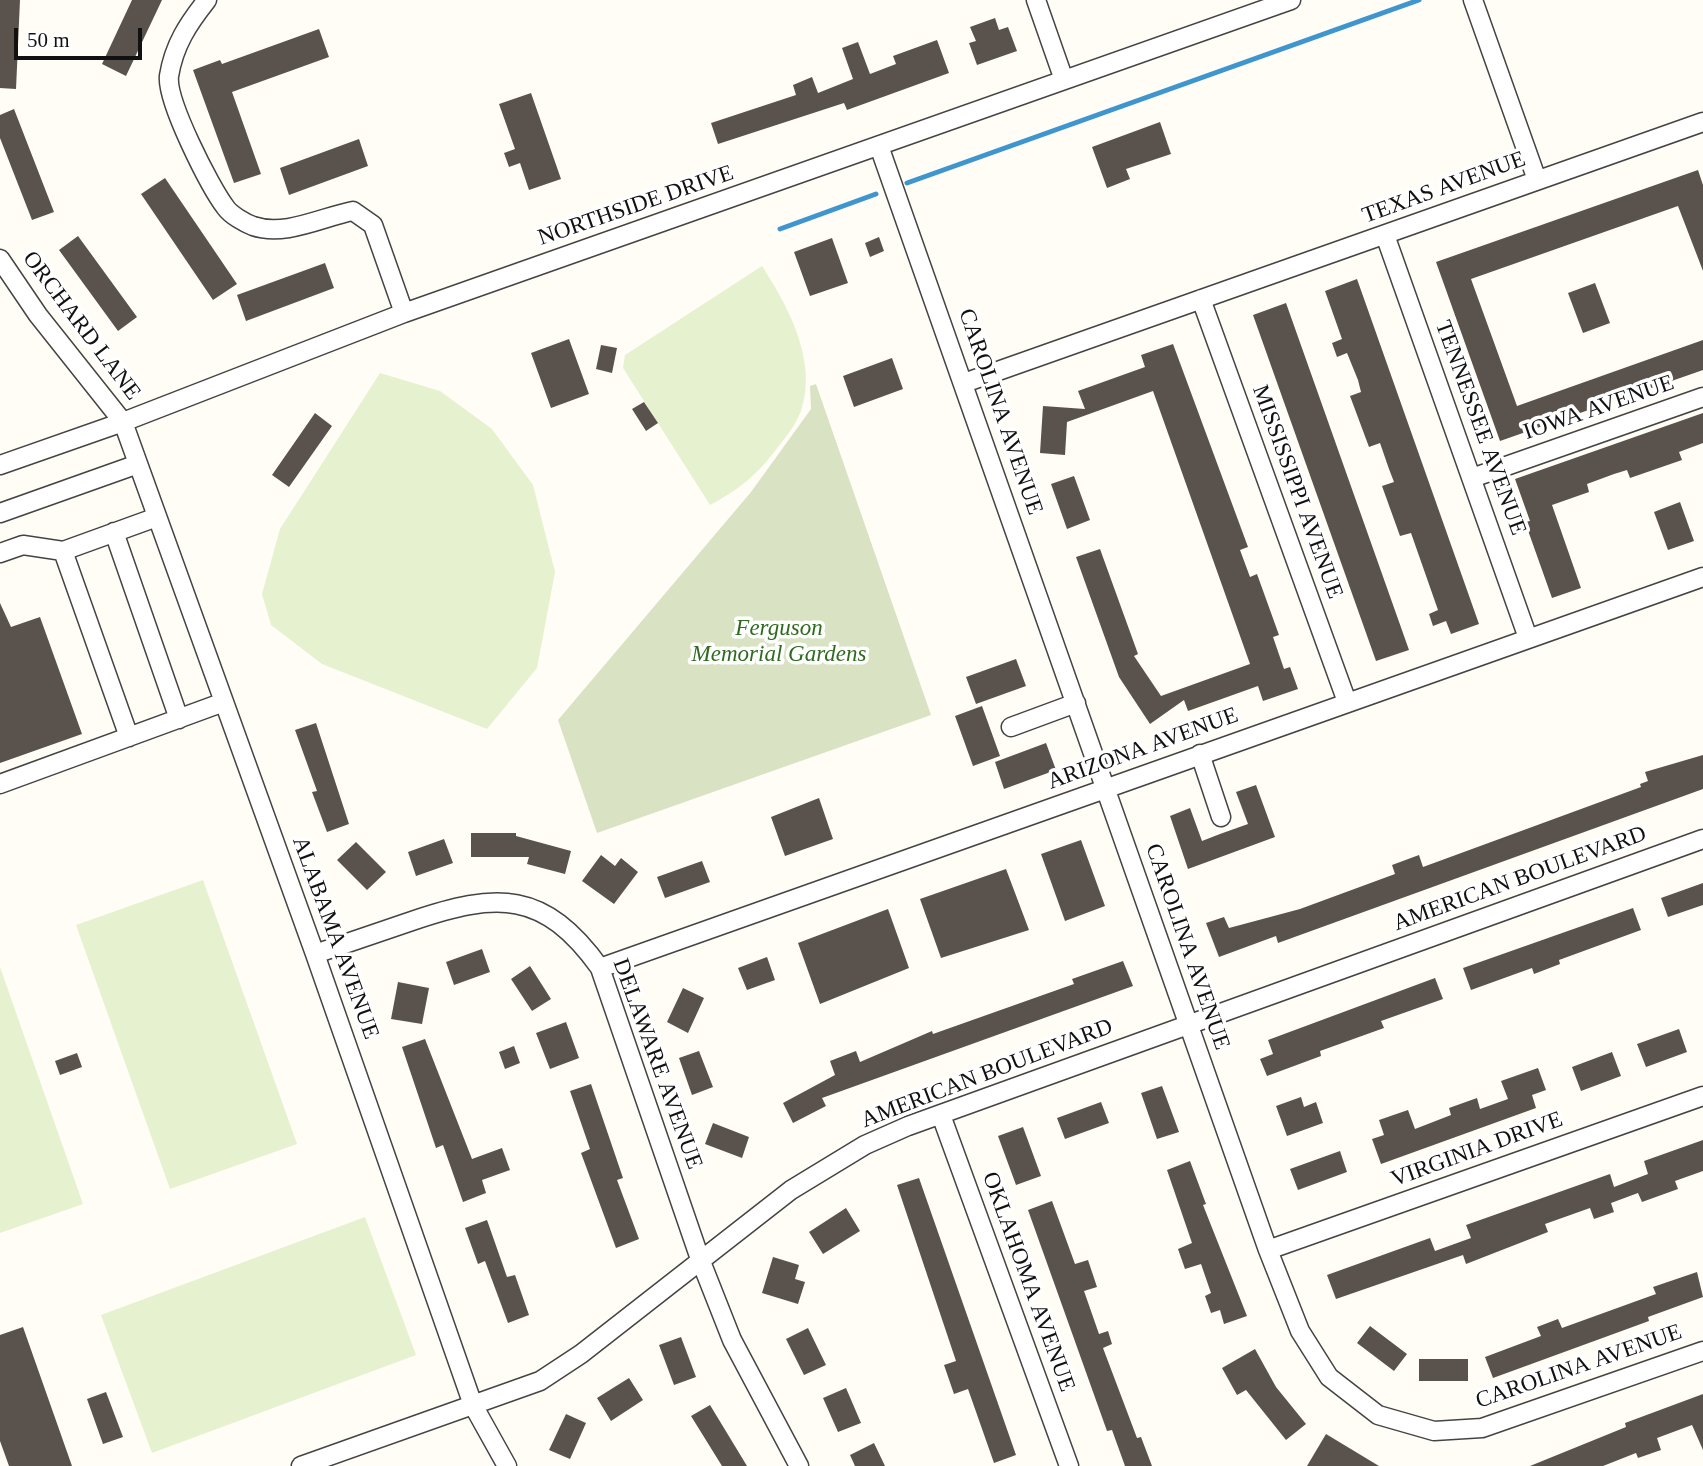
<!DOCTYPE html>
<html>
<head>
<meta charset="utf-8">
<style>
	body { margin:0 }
	#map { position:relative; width:1703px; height:1466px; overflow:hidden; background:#fffdf5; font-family:Georgia,serif }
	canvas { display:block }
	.scale { position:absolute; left:14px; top:28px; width:128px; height:32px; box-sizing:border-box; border:4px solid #111; border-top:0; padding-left:9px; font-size:21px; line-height:24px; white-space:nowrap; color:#111; -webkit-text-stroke:5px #fff; paint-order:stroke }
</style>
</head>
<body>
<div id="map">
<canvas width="1703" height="1466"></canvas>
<div class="scale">50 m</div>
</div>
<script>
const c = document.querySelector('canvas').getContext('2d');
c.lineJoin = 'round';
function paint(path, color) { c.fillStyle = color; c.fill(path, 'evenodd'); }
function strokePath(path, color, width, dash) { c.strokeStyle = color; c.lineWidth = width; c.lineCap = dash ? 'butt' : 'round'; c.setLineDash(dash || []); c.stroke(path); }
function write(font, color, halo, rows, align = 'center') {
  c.font = font + ' Georgia,serif'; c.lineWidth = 7; c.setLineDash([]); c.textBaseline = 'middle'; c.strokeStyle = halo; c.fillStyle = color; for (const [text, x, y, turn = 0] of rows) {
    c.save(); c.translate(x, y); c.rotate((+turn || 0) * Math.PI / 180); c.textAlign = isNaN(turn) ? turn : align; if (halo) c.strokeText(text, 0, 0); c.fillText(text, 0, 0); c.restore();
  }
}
paint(new Path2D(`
	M816 384 931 715 597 833 558 720 751 492 811 409 810 386Z`), '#d9e3c4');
paint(new Path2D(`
	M762 266C788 306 818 361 801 411 796 424 787 436 778 447 759 473 739 490 710 505L623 368 625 355Z
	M380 373 440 391 492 429 533 485 555 572 537 668 487 729 322 664 271 625 262 594 280 529Z
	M203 880 297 1144 170 1189 76 925Z
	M0 967 83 1204 0 1233Z
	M365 1217 416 1355 152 1453 101 1315Z`), '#e6f2cf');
strokePath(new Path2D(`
	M907 183 1419 0
	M780 229 876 194`), '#3f96cf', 5);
paint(new Path2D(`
	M0 0H20L16 89 0 88Z
	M132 0H162L126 76 102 64Z
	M995 18 999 30 1008 27 1017 51 977 65 969 43 976 41 970 27Z
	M319 29 329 57 232 92 261 174 234 183 193 70 220 60 222 64Z
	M937 40 949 73 847 110 844 103 718 144 711 123 796 95 793 85 812 77 818 93 853 79 842 48 858 42 870 74 896 64 893 56Z
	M531 93 561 179 529 190 520 163 509 167 504 153 515 149 499 104Z
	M14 109 54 212 32 220 0 138V115Z
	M1160 122 1171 154 1126 169 1130 179 1107 188 1092 147Z
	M359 139 368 166 289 195 280 168Z
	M1698 170 1703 185V271L1678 206 1471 279 1517 406 1703 340V370L1500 441 1436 262Z
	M165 178 237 284 213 300 141 194Z
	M78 236 137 317 118 331 59 250Z
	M879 237 884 251 870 257 865 243Z
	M832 238 848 283 810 296 794 252Z
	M325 263 334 288 246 321 237 295Z
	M1357 279 1479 624 1451 634 1446 621 1433 626 1429 614 1438 610 1411 533 1400 536 1382 486 1394 482 1389 469 1380 443 1369 447 1350 396 1361 392 1358 380 1347 353 1337 357 1332 343 1342 339 1325 291Z
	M1595 283 1610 323 1583 333 1568 293Z
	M1286 303 1409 650 1376 661 1253 315Z
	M569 339 589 394 551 408 531 353Z
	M1173 344 1248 547 1240 550 1250 577 1257 574 1279 635 1273 637 1284 669 1290 667 1298 689 1263 701 1258 686 1188 711 1184 700 1150 724 1119 677 1076 557 1100 549 1138 654 1134 656 1161 696 1250 664 1153 391 1067 422 1065 455 1040 453 1043 406 1085 409 1078 391 1145 367 1141 355Z
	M601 345 617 348 612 373 596 369Z
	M892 358 903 389 854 407 843 376Z
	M644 402 658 423 646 431 632 409Z
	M315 413 332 426 289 487 272 475Z
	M1703 413V443L1679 452 1682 460 1630 478 1627 470 1614 474 1587 484 1589 492 1552 505 1581 588 1552 598 1525 522 1530 521 1515 479Z
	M1074 476 1090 520 1067 529 1051 484Z
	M1680 502 1694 541 1668 550 1654 512Z
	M0 603 11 627 40 617 82 734 0 763Z
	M1016 659 1026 686 976 704 966 677Z
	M982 706 1000 756 973 766 955 716Z
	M316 723 349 824 327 832 312 792 317 791 295 730Z
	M1046 743 1056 770 1004 789 995 762Z
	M1703 755V789L1278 943 1276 936 1219 957 1206 923 1224 917 1229 928 1300 909 1395 874 1392 865 1419 855 1423 867 1641 787 1640 784 1648 781 1645 772Z
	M1256 785 1275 837 1188 869 1170 816 1190 808 1202 841 1220 834 1248 824 1236 792Z
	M819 798 833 839 785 856 771 817Z
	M471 833H516V836L571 851 565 874 527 864 529 857H471Z
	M444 839 453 863 416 876 408 852Z
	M1081 840 1105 906 1065 921 1041 854Z
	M356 842 386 872 367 890 337 860Z
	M601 855 615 866 621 858 638 872 614 904 582 881Z
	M702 861 710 882 665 898 657 877Z
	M1006 869 1029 930 941 958 920 899Z
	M1703 883V905L1668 917 1661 898Z
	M1633 908 1641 930 1559 960 1560 964 1534 974 1532 968 1471 990 1463 968Z
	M888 909 909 968 820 1004 798 943Z
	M482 949 490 972 454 985 446 962Z
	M767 957 775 980 747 990 738 968Z
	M1123 961 1133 986 822 1098 826 1106 793 1123 783 1103 835 1075 830 1061 856 1051 860 1062 932 1031 933 1034 1074 984 1072 979Z
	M530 966 551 999 532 1011 511 979Z
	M1435 978 1443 999 1381 1021 1384 1028 1320 1051 1321 1056 1267 1076 1260 1059 1273 1054 1268 1040Z
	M398 982 429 988 422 1024 391 1019Z
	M683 988 704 998 688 1033 667 1022Z
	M566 1022 579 1058 550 1069 536 1033Z
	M1679 1029 1687 1052 1646 1067 1637 1044Z
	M425 1039 472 1159 502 1148 510 1170 482 1180 486 1193 463 1202 443 1145 436 1148 402 1047Z
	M514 1046 520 1063 505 1069 499 1052Z
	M699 1051 713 1087 692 1095 679 1058Z
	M1612 1052 1621 1076 1581 1091 1572 1067Z
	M77 1053 82 1067 60 1075 55 1061Z
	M1538 1068 1546 1090 1532 1095 1536 1108 1381 1164 1372 1139 1384 1135 1379 1120 1408 1110 1415 1129 1451 1115 1449 1108 1477 1098 1480 1109 1508 1099 1501 1081Z
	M591 1084 623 1178 617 1180 639 1239 616 1248 581 1153 590 1149 570 1091Z
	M1162 1086 1179 1132 1157 1139 1141 1093Z
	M1301 1097 1304 1107 1316 1102 1323 1123 1287 1136 1276 1106Z
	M1101 1102 1109 1123 1065 1139 1057 1118Z
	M713 1123 749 1137 742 1158 705 1144Z
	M1023 1127 1041 1176 1016 1185 998 1136Z
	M1703 1140V1171L1675 1181 1678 1189 1642 1202 1638 1193 1611 1203 1614 1212 1594 1219 1590 1208 1545 1224 1548 1232 1466 1264 1463 1255 1336 1299 1327 1275 1430 1238 1435 1251 1471 1238 1466 1225 1610 1174 1614 1187 1648 1174 1644 1161Z
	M1340 1151 1347 1172 1298 1190 1290 1169Z
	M1190 1161 1206 1204 1203 1205 1247 1316 1224 1324 1220 1310 1211 1313 1205 1296 1211 1293 1201 1264 1185 1269 1178 1249 1192 1243 1167 1170Z
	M919 1178 1016 1455 994 1463 968 1389 954 1394 944 1365 956 1361 897 1185Z
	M1052 1201 1075 1264 1088 1260 1097 1287 1084 1291 1099 1334 1108 1331 1112 1344 1103 1348 1137 1438 1141 1437 1152 1466H1125L1112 1430 1107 1431 1028 1210Z
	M846 1208 860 1231 823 1254 809 1232Z
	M487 1220 507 1277 515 1275 529 1315 508 1323 485 1261 478 1264 465 1228Z
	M773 1257 799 1265 795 1279 805 1282 798 1304 762 1293Z
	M1697 1272 1703 1297 1648 1317 1649 1321 1493 1378 1485 1357 1541 1336 1537 1327 1558 1319 1562 1328 1656 1294 1653 1287Z
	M1370 1326 1407 1354 1394 1371 1357 1343Z
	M23 1327 72 1466H9L0 1441V1335Z
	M808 1328 826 1365 804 1375 786 1339Z
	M681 1337 696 1377 674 1385 659 1345Z
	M1255 1349 1276 1387 1306 1424 1286 1440 1246 1390 1237 1395 1222 1368Z
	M1419 1359H1468V1381H1419Z
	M629 1378 643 1400 611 1421 597 1398Z
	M846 1388 861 1423 838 1432 823 1398Z
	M106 1392 123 1437 103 1444 87 1399Z
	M1703 1394V1450L1692 1425 1657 1438 1661 1450 1638 1458 1636 1453 1603 1466H1530L1626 1427 1625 1423Z
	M710 1405 747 1466H722L691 1416Z
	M566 1414 586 1423 570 1459 549 1450Z
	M1326 1434 1379 1466H1307Z
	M874 1443 885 1466H855L850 1455Z`), '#5a524d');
const minor = new Path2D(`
	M207 0C188 24 174 45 169 76 166 101 210 187 226 208 231 215 245 223 253 226 285 237 322 217 353 211L373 225 404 313
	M1036 0 1064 80
	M1473 0 1537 180
	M879 146 1268 1250 1300 1331 1329 1377 1378 1415 1434 1431 1482 1428 1703 1351
	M1385 235 1528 638
	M0 259 38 315 123 422 315 954 473 1405 507 1466
	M1201 299 1347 702
	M964 383 1703 122
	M0 465 123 422 404 313 1291 0
	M1472 478 1703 397
	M0 513 138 464
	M114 532 179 719
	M63 551 129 737
	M0 553 23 545 63 551 157 517
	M1011 727 1076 703
	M1200 754 1221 817
	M0 784 224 702
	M315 954C348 943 380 932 412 921 497 892 544 890 600 968L700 1259 732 1340 799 1466
	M600 968 1703 577
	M941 1115 1069 1466
	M1268 1250 1703 1096
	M301 1466 540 1381 581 1354 791 1190 865 1145 908 1126 1703 839`);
strokePath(minor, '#444', 21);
strokePath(minor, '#fff', 18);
write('23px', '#111', '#fff', [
	["TEXAS AVENUE",1444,188,-20],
	["NORTHSIDE DRIVE",636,206,-19],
	["ORCHARD LANE",81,326,53],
	["IOWA AVENUE",1599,408,-19],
	["CAROLINA AVENUE",1000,412,71],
	["TENNESSEE AVENUE",1480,428,70],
	["MISSISSIPPI AVENUE",1297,492,70],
	["ARIZONA AVENUE",1143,749,-20],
	["AMERICAN BOULEVARD",1520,879,-20],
	["ALABAMA AVENUE",335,938,70],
	["CAROLINA AVENUE",1187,947,71],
	["DELAWARE AVENUE",657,1064,70],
	["AMERICAN BOULEVARD",987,1074,-21],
	["VIRGINIA DRIVE",1477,1150,-20],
	["OKLAHOMA AVENUE",1028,1282,70],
	["CAROLINA AVENUE",1579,1367,-19]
]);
write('italic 23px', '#2f6b1f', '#fff', [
	["Ferguson",779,629],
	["Memorial Gardens",779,655]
]);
</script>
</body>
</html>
